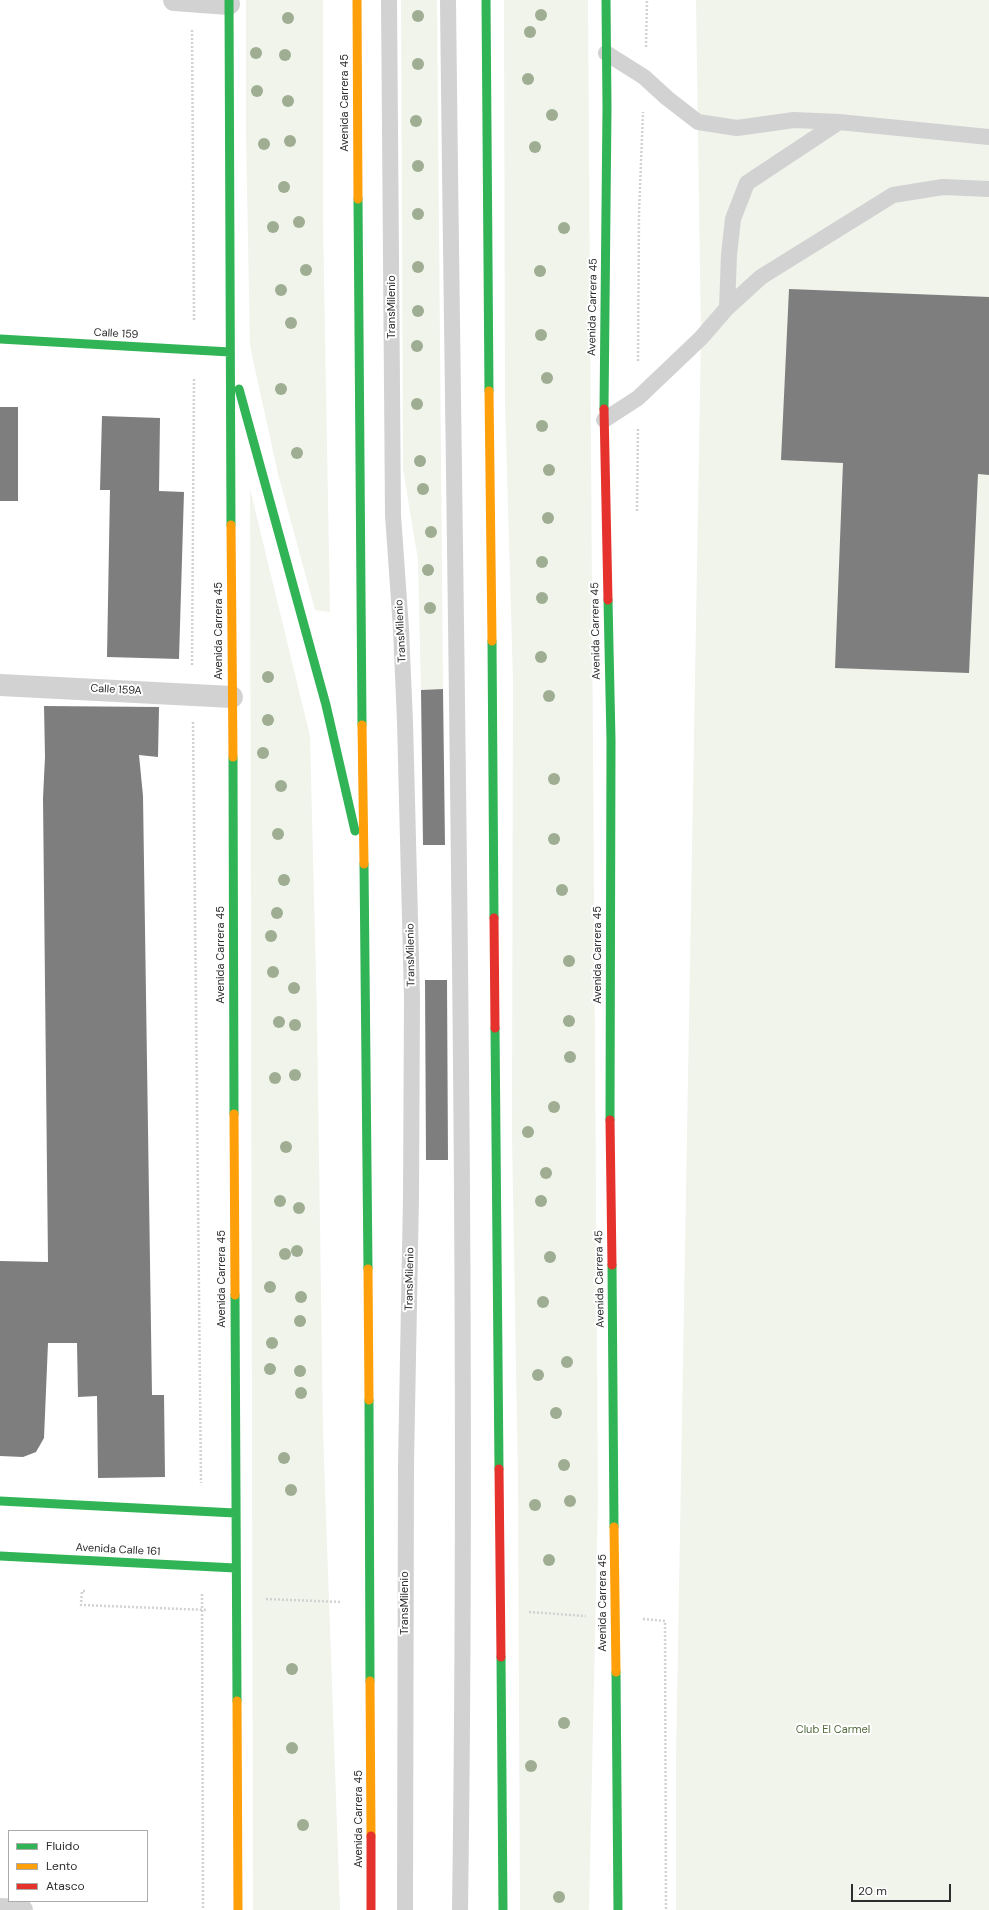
<!DOCTYPE html>
<html>
<head>
<meta charset="utf-8">
<style>
	body { margin:0 }
	#map { position:relative; width:989px; height:1910px; overflow:hidden; background:#fff; font-family:"DM Sans",sans-serif }
	canvas { display:block }
	.legend { position:absolute; left:8px; top:1830px; width:140px; height:72px; box-sizing:border-box; background:#fff; border:1px solid #ababab; margin:0; padding:5px 7px; list-style:none; font-size:12px; color:#2d2d2d }
	.legend li { display:flex; align-items:center; gap:8px; height:20px }
	.legend b { width:20px; border:1px solid #ababab }
	.scale { position:absolute; left:851px; top:1884px; width:100px; height:18px; box-sizing:border-box; border:2px solid #2d2d2d; border-top:0; padding-left:5px; font-size:12px; line-height:14px; white-space:nowrap; color:#2d2d2d; -webkit-text-stroke:3px #fff; paint-order:stroke }
</style>
</head>
<body>
<div id="map">
<canvas width="989" height="1910"></canvas>
<ul class="legend">
<li><b style="height:5px;background:#30b455"></b>Fluido</li>
<li><b style="height:5px;background:#ff9f0a"></b>Lento</li>
<li><b style="height:5px;background:#e5322d"></b>Atasco</li>
</ul>
<div class="scale">20 m</div>
</div>
<script>
const c = document.querySelector('canvas').getContext('2d');
c.lineJoin = 'round';
function paint(path, color) { c.fillStyle = color; c.fill(path, 'evenodd'); }
function strokePath(path, color, width, dash) { c.strokeStyle = color; c.lineWidth = width; c.lineCap = dash ? 'butt' : 'round'; c.setLineDash(dash || []); c.stroke(path); }
function write(font, color, halo, rows, align = 'center') {
  c.font = font + ' "DM Sans",sans-serif'; c.lineWidth = 4; c.setLineDash([]); c.textBaseline = 'middle'; c.strokeStyle = halo; c.fillStyle = color; for (const [text, x, y, turn = 0] of rows) {
    c.save(); c.translate(x, y); c.rotate((+turn || 0) * Math.PI / 180); c.textAlign = isNaN(turn) ? turn : align; if (halo) c.strokeText(text, 0, 0); c.fillText(text, 0, 0); c.restore();
  }
}
paint(new Path2D(`
	M246 0H323V223L330 612 315 610 278 474 250 346 246 134Z
	M401 0H437L443 689 421 690 418 560 403 469Z
	M504 0H588L598 1498 589 1910H520L518 1480 512 1135 513 681 505 401Z
	M696 0H989V1910H676V1759L701 338Z
	M250 489 310 736 317 1019 323 1432 340 1910H253Z`), '#f0f4eb');
paint(new Path2D(`
	M789 289 989 297V475L978 474 969 673 835 668 843 463 781 460Z
	M0 407H18V501H0Z
	M102 416 160 418 159 491 184 492 179 659 107 657 110 490H100Z
	M443 689 445 845H423L421 690Z
	M44 706 159 707 158 757 139 755 143 796 152 1395H164L165 1477 98 1478 97 1396 78 1397 77 1343H48L44 1438 36 1452 23 1457 0 1456V1261L48 1262 43 798 45 757Z
	M425 980H447L448 1160H426Z`), '#7e7e7e');
strokePath(new Path2D(`
	M192 30 194 321
	M646 47 647 0
	M638 361 639 213 643 112
	M637 511 638 428
	M192 665 194 378
	M193 722 201 1483
	M85 1591H82L81 1605 208 1610
	M202 1594 203 1910
	M266 1599 341 1602
	M529 1612 586 1616
	M643 1619 665 1621 666 1910`), '#d2d2d2', 2.5, [2, 2]);
strokePath(new Path2D(`
	M389 0 393 515 401 629 405 722 412 997 411 1197 406 1464 405 1910
	M448 0C455 637 469 1273 460 1910
	M606 53 644 77 667 98 698 122 737 128 794 120 839 122 989 137
	M727 308 761 277 893 195 943 187 989 189
	M604 420 638 398 701 338 727 308 729 255 733 219 747 183 839 122`), '#d2d2d2', 16);
strokePath(new Path2D(`
	M174 0 229 4
	M0 685 232 697
	M0 1909 22 1910`), '#d2d2d2', 22);
strokePath(new Path2D(`
	M229 0 231 525
	M486 0 489 391
	M358 199 362 725
	M0 339 230 352
	M239 389 326 705 355 831
	M604 409 607 108 606 0
	M608 600 611 740 610 1120
	M492 641 494 918
	M233 757 234 1114
	M364 864 368 1269
	M495 1028 499 1469
	M612 1265 614 1527
	M235 1295 237 1701
	M369 1400 370 1681
	M0 1501 235 1513
	M0 1556 235 1568
	M501 1657 503 1910
	M616 1672 618 1910`), '#30b455', 9);
strokePath(new Path2D(`
	M357 0 358 199
	M489 391 492 641
	M231 525 233 757
	M362 725 364 864
	M234 1114 235 1295
	M368 1269 369 1400
	M614 1527 616 1672
	M370 1681 371 1836
	M237 1701 238 1910`), '#ff9f0a', 9);
strokePath(new Path2D(`
	M604 409 608 600
	M494 918 495 1028
	M610 1120 612 1265
	M499 1469 501 1657
	M371 1836V1910`), '#e5322d', 9);
c.fillStyle = '#9fad93';
for (const [x, y] of [
	[541,15],
	[418,16],
	[288,18],
	[530,32],
	[256,53],
	[285,55],
	[418,64],
	[528,79],
	[257,91],
	[288,101],
	[552,115],
	[416,121],
	[290,141],
	[264,144],
	[535,147],
	[418,166],
	[284,187],
	[418,214],
	[299,222],
	[273,227],
	[564,228],
	[418,267],
	[306,270],
	[540,271],
	[281,290],
	[418,311],
	[291,323],
	[541,335],
	[417,346],
	[547,378],
	[281,389],
	[417,404],
	[542,426],
	[297,453],
	[420,461],
	[549,470],
	[423,489],
	[548,518],
	[431,532],
	[542,562],
	[428,570],
	[542,598],
	[430,608],
	[541,657],
	[268,677],
	[549,696],
	[268,720],
	[263,753],
	[554,779],
	[281,786],
	[278,834],
	[554,839],
	[284,880],
	[562,890],
	[277,913],
	[271,936],
	[569,961],
	[273,972],
	[294,988],
	[569,1021],
	[279,1022],
	[295,1025],
	[570,1057],
	[295,1075],
	[275,1078],
	[554,1107],
	[528,1132],
	[286,1147],
	[546,1173],
	[280,1201],
	[541,1201],
	[299,1208],
	[297,1251],
	[285,1254],
	[550,1257],
	[270,1287],
	[301,1297],
	[543,1302],
	[300,1321],
	[272,1343],
	[567,1362],
	[270,1369],
	[300,1371],
	[538,1375],
	[301,1393],
	[556,1413],
	[284,1458],
	[564,1465],
	[291,1490],
	[570,1501],
	[535,1505],
	[549,1560],
	[292,1669],
	[564,1723],
	[292,1748],
	[531,1766],
	[303,1825],
	[559,1897]
]) { c.beginPath(); c.arc(x, y, 6, 0, 2 * Math.PI); c.fill(); }
write('11px', '#2d2d2d', '#fff', [
	["Avenida Carrera 45",345,103,-90],
	["TransMilenio",392,307,-90],
	["Avenida Carrera 45",593,307,-89],
	["Calle 159",116,334,3],
	["Avenida Carrera 45",219,631,-90],
	["TransMilenio",401,631,-93],
	["Avenida Carrera 45",596,631,-91],
	["Calle 159A",116,690,3],
	["Avenida Carrera 45",221,955,-90],
	["TransMilenio",411,955,-91],
	["Avenida Carrera 45",598,955,-90],
	["Avenida Carrera 45",222,1279,-90],
	["TransMilenio",410,1279,-89],
	["Avenida Carrera 45",600,1279,-91],
	["Avenida Calle 161",118,1550,3],
	["TransMilenio",405,1603,-90],
	["Avenida Carrera 45",603,1603,-90],
	["Avenida Carrera 45",359,1819,-90]
]);
write('11px', '#516a3a', '#fff', [
	["Club El Carmel",833,1730]
]);
</script>
</body>
</html>
